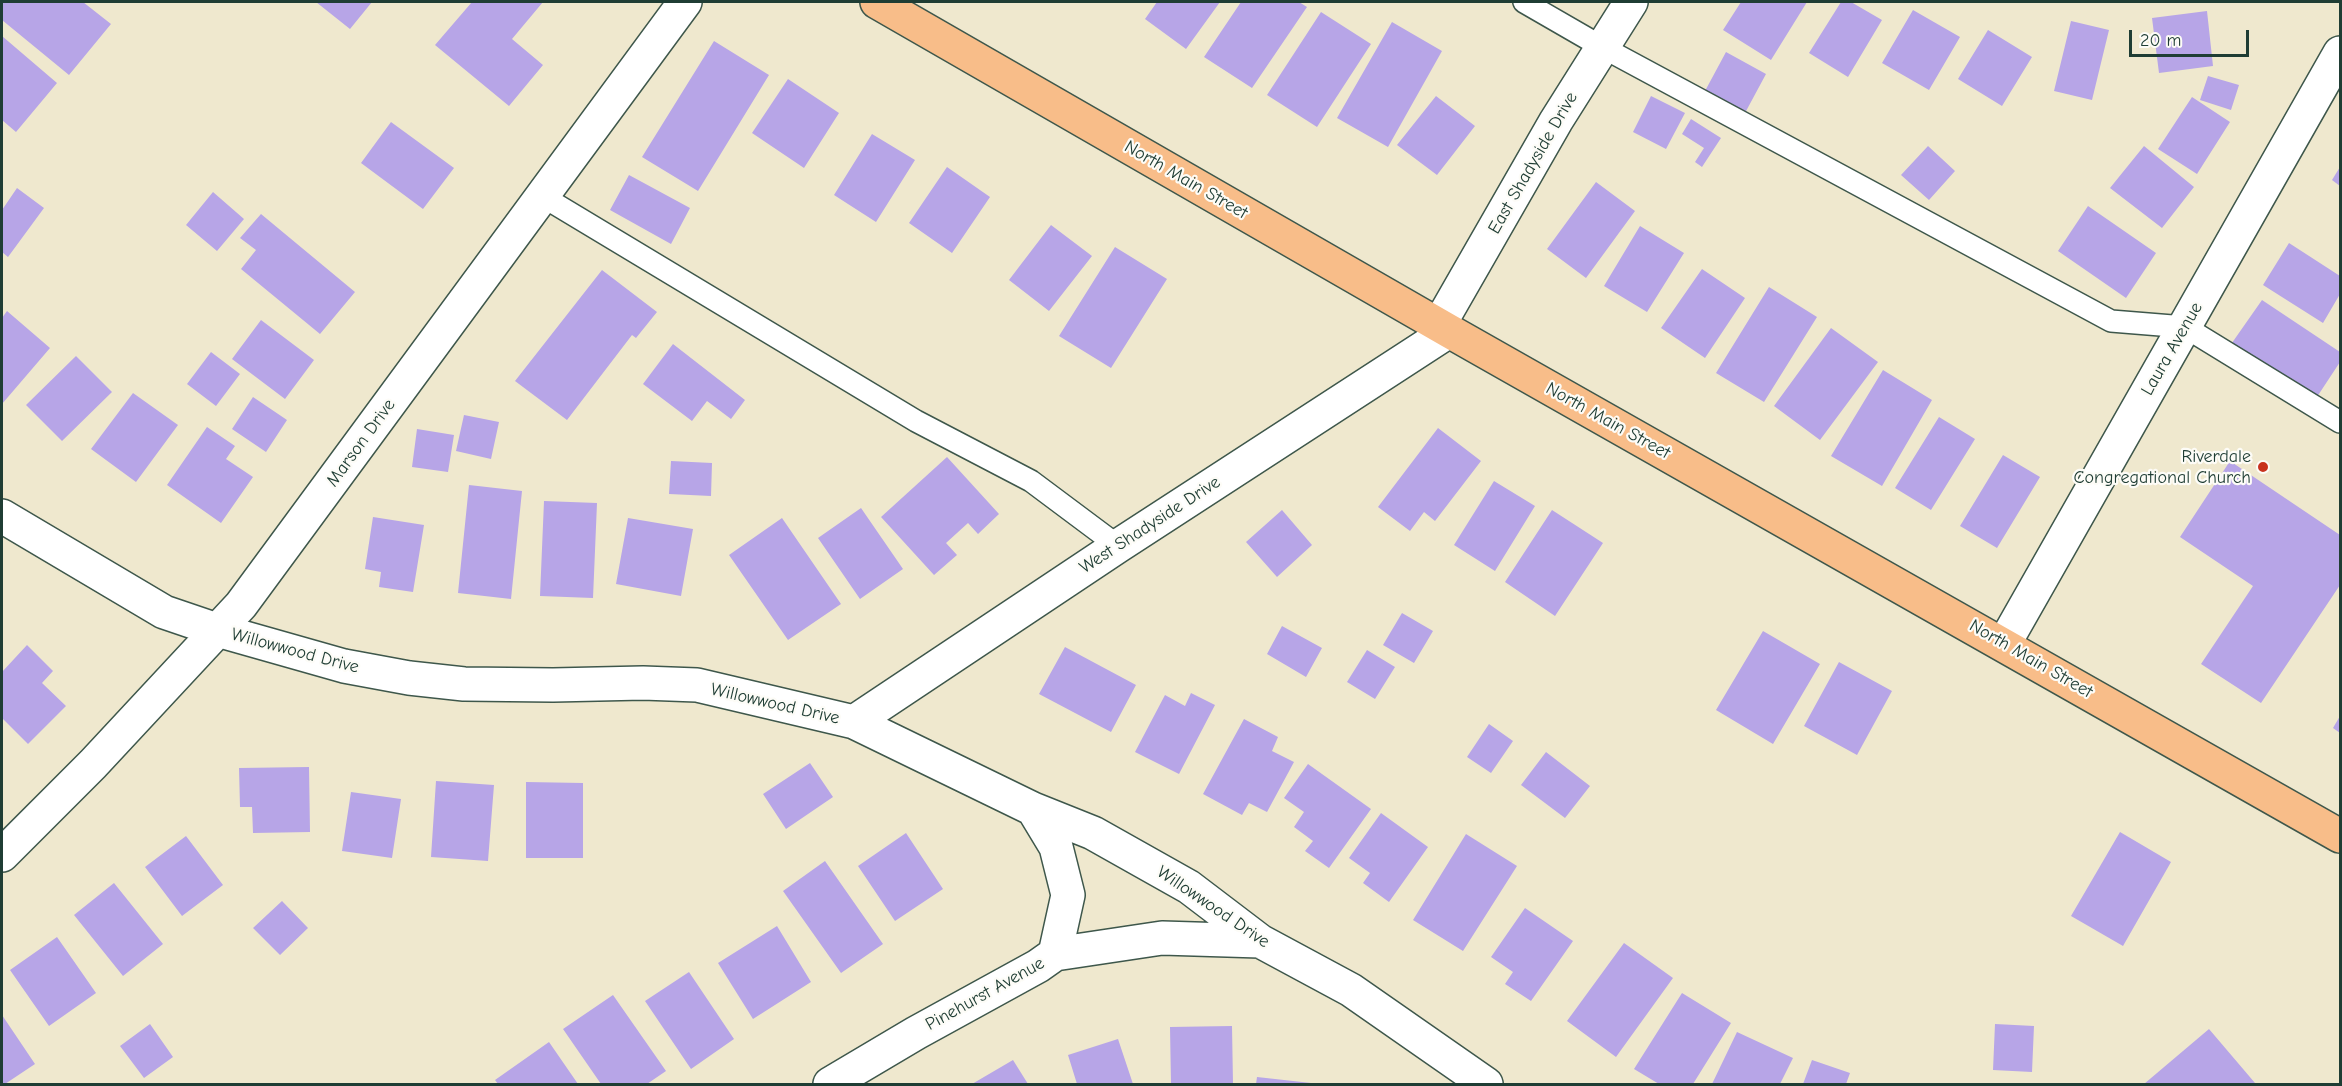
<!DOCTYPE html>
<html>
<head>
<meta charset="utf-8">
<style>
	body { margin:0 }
	#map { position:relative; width:2342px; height:1086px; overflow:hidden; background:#efe8ce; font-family:"Comic Neue",sans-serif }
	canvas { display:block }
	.frame { position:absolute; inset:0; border:3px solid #1f3d34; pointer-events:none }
	.scale { position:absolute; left:2129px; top:30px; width:120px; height:27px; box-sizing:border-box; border:3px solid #1f3d34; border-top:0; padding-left:8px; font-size:18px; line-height:21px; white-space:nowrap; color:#1f3d34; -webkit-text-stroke:4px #fdfcf7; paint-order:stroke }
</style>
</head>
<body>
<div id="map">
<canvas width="2342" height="1086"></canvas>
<div class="frame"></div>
<div class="scale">20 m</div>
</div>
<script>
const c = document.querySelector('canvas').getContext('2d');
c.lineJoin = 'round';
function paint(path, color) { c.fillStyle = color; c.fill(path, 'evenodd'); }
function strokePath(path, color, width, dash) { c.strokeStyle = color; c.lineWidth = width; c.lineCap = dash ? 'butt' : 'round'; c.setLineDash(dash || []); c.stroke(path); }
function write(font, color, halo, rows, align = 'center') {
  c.font = font + ' "Comic Neue",sans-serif'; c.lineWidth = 4.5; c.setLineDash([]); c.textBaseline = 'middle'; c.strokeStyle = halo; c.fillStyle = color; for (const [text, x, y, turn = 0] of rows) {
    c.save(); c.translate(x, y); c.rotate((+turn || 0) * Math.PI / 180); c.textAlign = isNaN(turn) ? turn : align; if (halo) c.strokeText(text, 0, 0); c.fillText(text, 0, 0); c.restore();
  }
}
paint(new Path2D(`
	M2 2H83L111 24 69 75 2 20Z
	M316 2H372L350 29Z
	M472 2H543L512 39 543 65 509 106 435 45Z
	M1157 2H1220L1186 49 1145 19Z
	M1241 2H1299L1307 7 1252 88 1204 57Z
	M1741 2H1807L1771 60 1723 30Z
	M1841 2H1851L1882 20 1848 77 1809 53Z
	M1913 10 1960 37 1929 90 1882 63Z
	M2207 11 2213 66 2159 73 2152 18Z
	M1321 12 1371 44 1317 127 1267 95Z
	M2071 21 2109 30 2092 100 2054 91Z
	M1392 22 1442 51 1388 147 1337 118Z
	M1988 30 2032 57 2002 106 1958 79Z
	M2 36 57 83 16 132 2 120Z
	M714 41 769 75 698 191 642 157Z
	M1726 52 1766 74 1745 113 1705 91Z
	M2208 76 2239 85 2231 110 2200 100Z
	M788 79 839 113 804 168 752 133Z
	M1436 96 1475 126 1437 175 1397 145Z
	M1651 96 1685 113 1666 149 1633 132Z
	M2192 97 2230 122 2197 174 2158 149Z
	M1691 119 1721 138 1702 167 1695 162 1704 148 1682 134Z
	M391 122 454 168 423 209 361 163Z
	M872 134 915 160 876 222 834 195Z
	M1928 146 1955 171 1929 200 1901 175Z
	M2144 146 2194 187 2162 228 2110 188Z
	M947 167 990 197 952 253 909 223Z
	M2340 167V186L2332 180Z
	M629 175 690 208 671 244 610 210Z
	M1596 182 1635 211 1586 278 1547 249Z
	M17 188 44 208 8 257 2 252V210Z
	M213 192 244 219 217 251 186 225Z
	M2088 206 2156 253 2126 298 2058 251Z
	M261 214 355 292 320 334 241 269 256 250 240 238Z
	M1051 225 1092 256 1049 311 1009 280Z
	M1640 226 1684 253 1647 312 1604 286Z
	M2289 243 2340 276V294L2323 323 2263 285Z
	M1115 247 1167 279 1111 368 1059 336Z
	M1702 269 1745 298 1705 358 1661 328Z
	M602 270 657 312 636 338 632 335 567 420 515 381Z
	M1769 287 1817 317 1764 402 1716 373Z
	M2262 300 2340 352V362L2311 406 2227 350Z
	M7 311 50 348 2 404V318Z
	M261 320 314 360 285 399 232 359Z
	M1831 328 1878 362 1820 440 1774 406Z
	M673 344 745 400 731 419 707 401 692 421 643 384Z
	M211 352 240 374 216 406 187 384Z
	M76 356 112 392 62 441 26 405Z
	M1883 370 1932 400 1882 486 1831 456Z
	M133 393 178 425 136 482 91 449Z
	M253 397 287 420 266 452 232 429Z
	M464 415 499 422 491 459 456 451Z
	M1939 417 1975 439 1931 510 1895 488Z
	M207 427 235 446 226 459 253 477 221 523 167 485Z
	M1438 428 1481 461 1435 521 1424 512 1410 531 1378 507Z
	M417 429 454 435 448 472 412 467Z
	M2003 455 2040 477 1997 548 1960 526Z
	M947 457 999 514 978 534 968 523 946 543 957 555 934 575 881 517Z
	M671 461 712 463 711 496 669 494Z
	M2230 461 2340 535V585L2261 703 2201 664 2253 586 2180 537Z
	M1494 481 1535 506 1495 571 1454 545Z
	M469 485 522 491 511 599 458 593Z
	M544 501 597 503 593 598 540 596Z
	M861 508 903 569 860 599 818 538Z
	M1282 510 1312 545 1277 577 1246 542Z
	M1552 510 1603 543 1555 616 1505 582Z
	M373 517 424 525 413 592 379 587 381 572 365 569Z
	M628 518 693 529 681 596 616 584Z
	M782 518 841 604 788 640 729 555Z
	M1402 613 1433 631 1414 663 1383 645Z
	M1282 626 1322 648 1306 677 1267 654Z
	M1763 631 1820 664 1773 744 1716 710Z
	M27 645 53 671 42 683 66 706 28 744 2 718V672Z
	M1065 647 1136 685 1111 732 1039 694Z
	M1367 650 1395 667 1375 699 1347 682Z
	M1839 662 1892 691 1857 755 1804 726Z
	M1191 693 1215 705 1179 774 1135 752 1165 695 1185 706Z
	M2340 716V733L2333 728Z
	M1244 719 1278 737 1272 751 1294 762 1267 812 1249 803 1242 815 1203 794Z
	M1489 724 1513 741 1491 773 1467 757Z
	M1546 752 1590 786 1565 818 1521 785Z
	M810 763 833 797 786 829 763 794Z
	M1308 764 1371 809 1329 868 1305 851 1313 841 1294 827 1304 812 1284 798Z
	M309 767 310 832 253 833 252 807H240L239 768Z
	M436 781 494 785 488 861 431 857Z
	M526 782 583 783V858H526Z
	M351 792 401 799 392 858 342 851Z
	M1381 813 1428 847 1389 902 1363 883 1370 873 1349 858Z
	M2120 832 2171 862 2123 946 2071 916Z
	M906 833 943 889 895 921 858 866Z
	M1466 834 1517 866 1463 951 1413 920Z
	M186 836 223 885 182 916 145 867Z
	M825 861 883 944 841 973 783 891Z
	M114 883 163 944 123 976 74 915Z
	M282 901 308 928 280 955 253 928Z
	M1525 908 1573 941 1531 1001 1505 984 1513 972 1491 957Z
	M777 926 811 982 753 1019 718 963Z
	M57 937 96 993 49 1026 10 970Z
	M1624 943 1673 978 1616 1057 1567 1021Z
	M689 972 734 1039 691 1069 645 1001Z
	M1682 993 1731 1023 1693 1084H1659L1634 1069Z
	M613 995 666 1071 647 1084H601L563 1029Z
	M2 1015 35 1064 5 1084H2Z
	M150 1024 173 1057 144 1078 120 1046Z
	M1995 1024 2034 1026 2032 1072 1993 1070Z
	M1232 1026 1233 1084H1171L1170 1027Z
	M2209 1029 2255 1083 2144 1084Z
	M1737 1032 1793 1058 1780 1084H1712Z
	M1118 1039 1133 1084H1077L1068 1055Z
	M549 1042 578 1084H498L495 1080Z
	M1013 1060 1028 1084H972Z
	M1812 1060 1850 1073 1846 1084H1803Z
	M1257 1077 1311 1083V1084H1256Z`), '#b7a5e7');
const lane = new Path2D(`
	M1524 2 1602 47 2111 321 2185 327 2340 422
	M542 196 916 421 1031 481 1118 546`);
const street = new Path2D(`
	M1439 325 1556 121 1631 2
	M2 516 164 612 217 630 344 666 409 678 464 684 553 685 643 683 697 685 854 722 1033 809 1093 833 1189 887 1260 941 1351 990 1486 1084
	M2004 644 2340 53
	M854 722 1118 546 1449 331
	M1033 809 1056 847 1068 895 1055 954
	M2 855 93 764 241 605 685 2
	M830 1084 916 1033 1038 966 1055 954 1162 938 1260 941`);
const primary = new Path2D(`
	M877 2 1449 331 2340 836`);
strokePath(lane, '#3e574b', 24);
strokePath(street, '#3e574b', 36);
strokePath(primary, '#3e574b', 36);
strokePath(lane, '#fff', 21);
strokePath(street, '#fff', 33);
strokePath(primary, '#f8bd89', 33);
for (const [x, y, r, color] of [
	[2263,467,6,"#c8321e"]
]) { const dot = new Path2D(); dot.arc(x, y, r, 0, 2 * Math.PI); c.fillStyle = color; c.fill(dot); strokePath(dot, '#fdfcf7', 2); }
write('18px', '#1f3d34', '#fdfcf7', [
	["East Shadyside Drive",1533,163,-60],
	["North Main Street",1186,180,30],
	["Laura Avenue",2172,349,-60],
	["North Main Street",1608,421,29],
	["Marson Drive",361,443,-54],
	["West Shadyside Drive",1150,525,-33],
	["Willowwood Drive",295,651,15],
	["North Main Street",2031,659,30],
	["Willowwood Drive",775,704,13],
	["Willowwood Drive",1213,907,34],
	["Pinehurst Avenue",985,994,-29]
]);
write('18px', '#1f3d34', '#fdfcf7', [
	["Riverdale",2251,457],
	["Congregational Church",2251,478]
], 'right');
</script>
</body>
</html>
